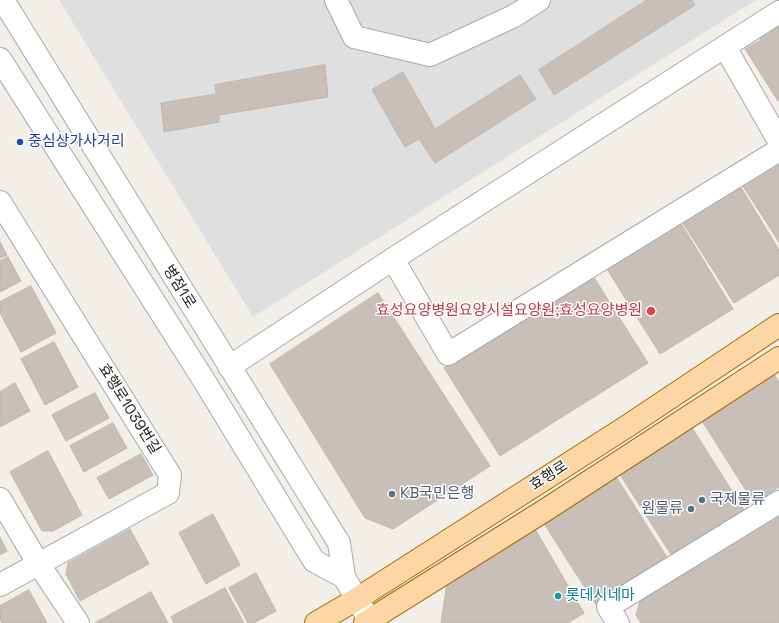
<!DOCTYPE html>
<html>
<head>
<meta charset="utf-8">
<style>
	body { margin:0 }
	canvas { display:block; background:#f2efe9 }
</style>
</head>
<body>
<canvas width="779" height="623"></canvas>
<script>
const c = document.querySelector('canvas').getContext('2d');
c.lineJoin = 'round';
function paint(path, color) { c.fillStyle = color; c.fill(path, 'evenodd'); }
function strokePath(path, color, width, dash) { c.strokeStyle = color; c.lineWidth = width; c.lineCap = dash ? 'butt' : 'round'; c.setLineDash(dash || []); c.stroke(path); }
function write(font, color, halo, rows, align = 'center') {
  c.font = font + ' "Space Grotesk","Noto Sans KR",sans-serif'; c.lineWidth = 3; c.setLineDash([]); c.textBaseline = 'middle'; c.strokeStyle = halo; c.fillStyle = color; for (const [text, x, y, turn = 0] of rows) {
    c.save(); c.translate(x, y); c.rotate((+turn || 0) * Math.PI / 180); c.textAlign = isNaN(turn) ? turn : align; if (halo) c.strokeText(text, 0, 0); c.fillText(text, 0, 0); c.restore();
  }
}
paint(new Path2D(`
	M59 0H756L253 317Z`), '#e0dfdf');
const building = new Path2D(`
	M647 0H692L695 5 554 95 539 70Z
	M779 20V100L778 101 745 49 761 40 758 33Z
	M325 65 328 97 219 115V122L164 132 161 103 216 94 215 85Z
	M403 72 435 129 520 75 536 99 435 163 419 139 405 147 372 90Z
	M779 153V242L739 180Z
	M739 184 779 250V275L734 303 681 220Z
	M679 220 733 309 660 354 605 266Z
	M0 242 7 255 0 258Z
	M8 257 21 281 0 292V261Z
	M593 276 648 363 500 456 444 368Z
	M31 286 56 333 21 352 0 313V302Z
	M378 293 490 466 393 529 365 518 270 364Z
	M54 342 78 387 45 405 21 359Z
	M773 373 779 382V487L754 503 702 421Z
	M15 383 30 411 0 427V392Z
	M95 393 109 418 66 441 52 415Z
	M113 423 127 448 84 472 70 446Z
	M691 426 744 510 672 556 619 473Z
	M48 451 82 515 53 531H42L10 472Z
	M141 454 153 475 109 499 97 478Z
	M615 475 668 559 596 605 543 522Z
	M779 512V623H641L636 615 641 598Z
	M213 514 240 565 206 584 179 533Z
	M130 529 149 564 80 601 66 574 68 563Z
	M535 529 584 613 568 623H441L447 583Z
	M0 537 7 551 0 555Z
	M256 573 276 611 254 623H248L229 588Z
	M225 588 244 623H174L171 617Z
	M29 590 47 623H2L0 619V606Z
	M151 592 168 623H95Z`);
paint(building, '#c7bfb8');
strokePath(building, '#c4b6ab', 1);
const minor = new Path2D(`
	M3 0 339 543 344 577 371 623
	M336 0 354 37 430 55 514 16 539 0
	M725 47 779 141
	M0 59 205 382 314 561 344 577
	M0 202 170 475 168 493 0 585
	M393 259 448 354 779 150
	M229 367 393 259 779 12
	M0 499 38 563 78 623
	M618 623 608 607 779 502`);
const major = new Path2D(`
	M316 623 357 599 626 427 779 325
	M365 623 547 509 779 358`);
strokePath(minor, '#a9a9a9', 24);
strokePath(major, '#a06b00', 24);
strokePath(minor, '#fff', 22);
strokePath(major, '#fcd6a4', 22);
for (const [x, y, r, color] of [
	[20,142,4,"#1a4fb4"],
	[651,311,5,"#e0444e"],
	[392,494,4,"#5c6f8a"],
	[702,500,4,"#5c6f8a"],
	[691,509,4,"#5c6f8a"],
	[558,596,4,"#0f9aa8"]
]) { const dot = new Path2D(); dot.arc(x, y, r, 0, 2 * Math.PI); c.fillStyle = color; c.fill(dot); strokePath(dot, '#fff', 1.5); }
write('15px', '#164399', '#fff', [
	["중심상가사거리",28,142]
], 'left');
write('15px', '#222', '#fff', [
	["병점1로",179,287,58],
	["효행로1039번길",129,409,58],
	["효행로",549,476,-33]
]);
write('15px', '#be3a42', '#fff', [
	["효성요양병원요양시설요양원;효성요양병원",642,311]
], 'right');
write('15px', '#4e5e75', '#fff', [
	["KB국민은행",400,494],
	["국제물류",710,500],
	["원물류",683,509,"right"]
], 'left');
write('15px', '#0d838f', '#fff', [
	["롯데시네마",566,596]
], 'left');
</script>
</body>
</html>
